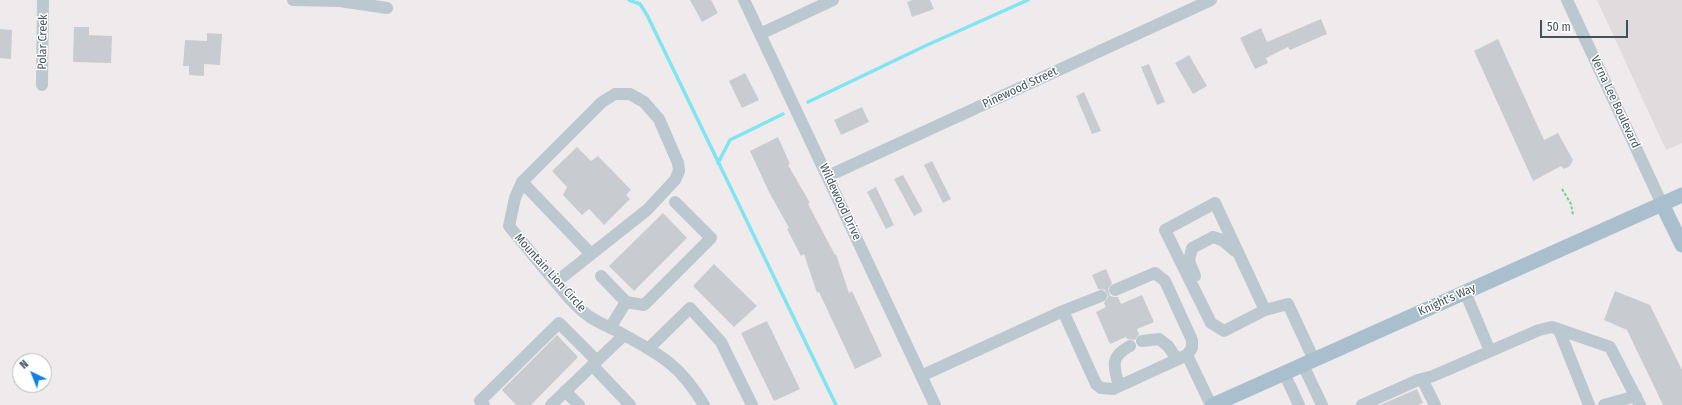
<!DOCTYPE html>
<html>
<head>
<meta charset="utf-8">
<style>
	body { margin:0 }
	#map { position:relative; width:1682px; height:405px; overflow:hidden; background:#efebec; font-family:"Fira Sans Condensed",sans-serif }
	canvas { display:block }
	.north { position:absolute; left:12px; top:353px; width:40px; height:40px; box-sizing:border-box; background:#fff; border:1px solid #b4babd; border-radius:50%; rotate:317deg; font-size:11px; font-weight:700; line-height:16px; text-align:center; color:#43525a }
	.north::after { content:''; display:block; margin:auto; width:14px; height:18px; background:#0e82e6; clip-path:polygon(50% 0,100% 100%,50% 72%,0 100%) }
	.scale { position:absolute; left:1540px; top:20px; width:88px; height:18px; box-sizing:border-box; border:2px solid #43525a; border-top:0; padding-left:5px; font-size:12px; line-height:14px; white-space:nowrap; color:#43525a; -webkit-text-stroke:3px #fff; paint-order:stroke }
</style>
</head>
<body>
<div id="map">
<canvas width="1682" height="405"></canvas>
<div class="north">N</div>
<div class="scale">50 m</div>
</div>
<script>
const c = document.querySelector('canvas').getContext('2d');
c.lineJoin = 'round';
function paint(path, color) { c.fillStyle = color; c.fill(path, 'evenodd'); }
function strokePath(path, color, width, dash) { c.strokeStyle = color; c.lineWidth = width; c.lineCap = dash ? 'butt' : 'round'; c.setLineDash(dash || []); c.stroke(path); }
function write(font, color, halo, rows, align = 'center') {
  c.font = font + ' "Fira Sans Condensed",sans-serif'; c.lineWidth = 3; c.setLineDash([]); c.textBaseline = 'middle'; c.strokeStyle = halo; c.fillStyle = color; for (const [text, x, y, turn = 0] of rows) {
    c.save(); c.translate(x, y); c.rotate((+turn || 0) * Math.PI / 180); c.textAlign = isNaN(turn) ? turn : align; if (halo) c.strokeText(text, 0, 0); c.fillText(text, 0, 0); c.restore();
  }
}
paint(new Path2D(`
	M1597 0H1682V143L1666 150Z`), '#e0dcde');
strokePath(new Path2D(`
	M629 0 640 4 647 15 836 405
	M808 102 925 46 1028 0
	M718 163 730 140 783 114`), '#80e4f1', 3.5);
paint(new Path2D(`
	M690 0H711L718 13 702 22Z
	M912 0H930L934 9 912 17 907 2Z
	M1321 19 1327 34 1290 50 1288 47 1266 58 1268 63 1255 69 1240 38 1261 28 1267 42Z
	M74 27H89V35L112 36 111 63 73 62Z
	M0 29 12 30 11 59 0 58Z
	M207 33 222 34 220 65 204 64V76L189 75V66H183L185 40 207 41Z
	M1498 39 1544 140 1558 133 1573 160 1570 166 1564 169 1561 166 1533 181 1474 51Z
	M1189 55 1207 86 1193 94 1175 63Z
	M1149 64 1165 102 1157 105 1141 67Z
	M745 73 759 100 742 108 729 81Z
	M1084 92 1101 131 1092 134 1076 96Z
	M862 107 869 122 841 135 834 120Z
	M778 137 790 164 788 165 810 203 808 204 835 255 836 254 849 293 852 291 882 356 855 369 819 292 817 293 804 254 801 256 787 229 789 228 769 192 750 151Z
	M577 147 591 161 598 156 631 190 626 195 630 199 604 225 589 209 582 215 563 195 567 187 552 171Z
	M932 161 951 199 943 203 924 165Z
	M903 175 923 211 914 216 894 179Z
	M876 187 894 225 886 229 867 192Z
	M663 213 687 238 634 291 609 266Z
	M714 264 757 306 734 327 693 286Z
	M1106 269 1112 283 1108 289 1110 296 1114 297H1118L1121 304 1142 295 1154 322 1137 329 1139 334 1135 340 1127 339 1126 337 1110 344 1096 312 1106 307 1104 303 1108 297 1105 290 1098 289 1092 275Z
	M1615 291 1650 305 1682 370V405H1663L1627 330 1604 320Z
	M767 321 800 389 774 401 741 333Z
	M557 335 578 357 531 405H516L502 390Z
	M1417 389 1423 403 1418 405H1380Z`), '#c8ccd1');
strokePath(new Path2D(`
	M1562 189 1571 204 1573 215`), '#6cd095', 2, [3, 2]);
strokePath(new Path2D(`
	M293 0 340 1 387 8
	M744 0 935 405
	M1567 0 1662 204
	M760 34 833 0
	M42 85 43 0
	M828 176 1211 0
	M522 182 591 254
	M601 276 626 302 644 305 711 238 675 202
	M1195 276 1189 261 1192 248 1213 237 1222 240 1235 251
	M556 282 647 210 675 180 679 171 678 163 659 119 644 102 630 94H615L602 102 522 182 515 198 509 226C524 244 538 261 552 278 564 292 575 307 590 317 599 323 609 327 617 331 659 354 679 363 704 405
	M1465 292 1490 351
	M1265 310 1224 331 1211 323 1165 230 1215 203 1265 310 1288 304 1314 360
	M1063 311 1101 296
	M610 328 626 302
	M1559 330 1589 405
	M1142 341 1159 339 1168 346 1177 359
	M649 348 690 308 721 342 752 405
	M1187 355 1211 405
	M592 365 630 405
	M1303 365 1322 405
	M1284 373 1299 405
	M921 376 1063 311 1096 384 1101 388 1113 389 1187 355 1192 348V340L1165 281 1155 273 1115 290
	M1422 379 1435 405
	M1119 386C1114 367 1109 357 1130 346
	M565 391 579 405
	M484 405 480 401 559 323 597 361
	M551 405 624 335
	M1362 405 1418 380 1433 376 1539 330 1552 327 1610 347 1640 405
	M1604 405 1636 396`), '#bbc8d0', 12);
strokePath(new Path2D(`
	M1662 204 1682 245
	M1213 405 1682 195`), '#a9bfcd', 15);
write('12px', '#43525a', '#fff', [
	["Polar Creek",43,42,-89],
	["Pinewood Street",1020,88,-25],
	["Verna Lee Boulevard",1615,102,65],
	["Wildewood Drive",840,202,65],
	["Mountain Lion Circle",550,273,48],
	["Knight's Way",1447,300,-24]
]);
</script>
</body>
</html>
